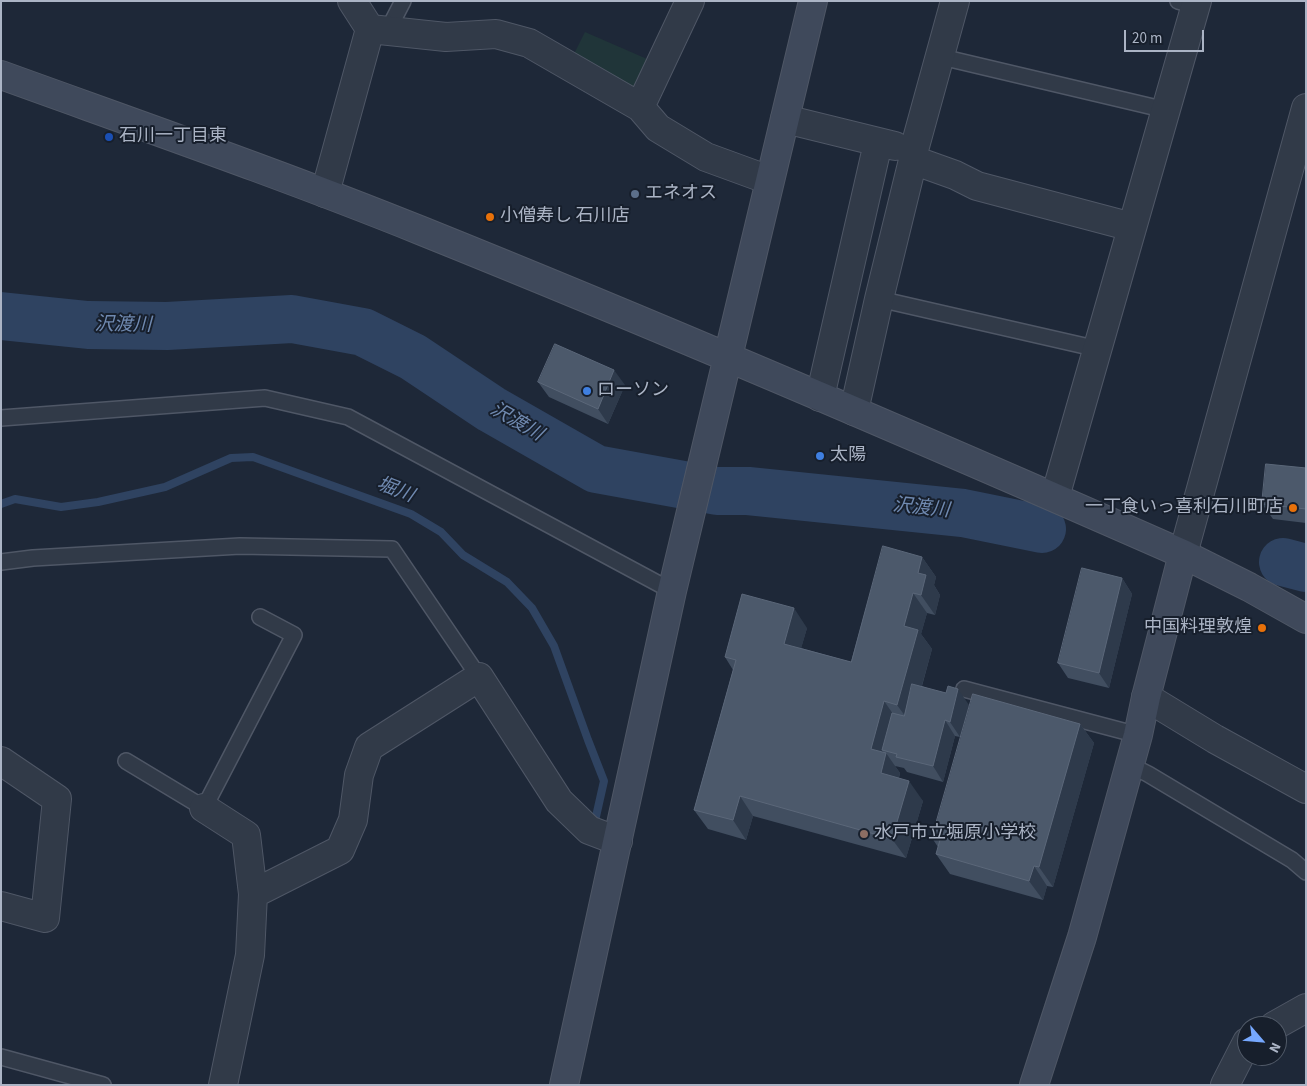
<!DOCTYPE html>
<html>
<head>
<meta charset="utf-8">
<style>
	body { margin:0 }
	#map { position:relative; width:1307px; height:1086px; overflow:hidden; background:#1e2838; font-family:"Source Sans 3",sans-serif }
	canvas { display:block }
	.frame { position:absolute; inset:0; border:2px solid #abb4c5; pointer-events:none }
	.north { position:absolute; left:1237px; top:1016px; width:50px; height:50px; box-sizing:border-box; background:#171f2c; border:1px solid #525b69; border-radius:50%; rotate:117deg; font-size:14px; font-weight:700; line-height:20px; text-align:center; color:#abb4c5 }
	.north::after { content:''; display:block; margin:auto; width:18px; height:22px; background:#76a8ff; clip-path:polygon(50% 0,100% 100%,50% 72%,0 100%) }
	.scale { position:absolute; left:1124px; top:30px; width:80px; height:22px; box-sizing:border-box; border:2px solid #abb4c5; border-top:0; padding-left:6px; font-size:15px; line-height:18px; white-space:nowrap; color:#abb4c5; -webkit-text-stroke:4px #171f2c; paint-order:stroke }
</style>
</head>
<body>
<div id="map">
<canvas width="1307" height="1086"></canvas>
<div class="frame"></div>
<div class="north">N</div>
<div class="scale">20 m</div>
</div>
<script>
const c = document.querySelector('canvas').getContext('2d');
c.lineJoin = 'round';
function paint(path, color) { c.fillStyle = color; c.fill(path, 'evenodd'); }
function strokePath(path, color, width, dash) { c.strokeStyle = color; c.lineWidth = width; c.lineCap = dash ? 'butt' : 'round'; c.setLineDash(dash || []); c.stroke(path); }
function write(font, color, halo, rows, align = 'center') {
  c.font = font + ' "Source Sans 3","Noto Sans JP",sans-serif'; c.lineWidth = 4; c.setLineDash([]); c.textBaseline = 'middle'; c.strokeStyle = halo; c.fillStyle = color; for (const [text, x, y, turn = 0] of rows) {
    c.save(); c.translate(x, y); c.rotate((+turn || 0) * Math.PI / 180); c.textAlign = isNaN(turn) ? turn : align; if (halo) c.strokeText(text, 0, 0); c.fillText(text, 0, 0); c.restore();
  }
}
paint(new Path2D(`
	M585 32 654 62 640 90 573 56Z`), '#203539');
strokePath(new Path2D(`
	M1 504 15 499 61 507 98 502 165 487 231 458 253 457 411 514 441 532 463 555 507 582 532 608 554 646 588 740 604 781 595 821`), '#2f4361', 8);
strokePath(new Path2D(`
	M1 316 88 325 167 326 292 319 363 332 413 357 491 409 596 469 717 491H748L963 513 1042 529
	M1283 562 1306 568`), '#2f4361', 48);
const lane = new Path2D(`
	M1178 1 1196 6
	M387 32 403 1
	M950 59 1166 110
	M879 299 1098 349
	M1 418 265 398 348 417 672 591
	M1 562 33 558 240 546 392 549 479 677
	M964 689 1138 735
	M126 761 204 808 294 635 260 617
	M1128 764 1148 774 1292 860 1306 872
	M1 1057 103 1085`);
const street = new Path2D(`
	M370 29 446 37 496 34 529 43 640 107 658 128 706 157 769 180
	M640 107 690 1
	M785 119 895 146
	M913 160 955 175 977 186 1132 227
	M325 193 370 29 352 1
	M820 397 878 143
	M854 411 879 299 913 160 914 150 955 1
	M1055 497 1197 1
	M1183 554 1306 108
	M1146 697 1215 739 1306 789
	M1 761 57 799 45 918 1 906
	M204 808 246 835 253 894 250 955 223 1085
	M253 894 340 850 353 820 359 775 369 747 479 677 559 801 589 830 618 841
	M1274 1026 1306 1008
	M1225 1085 1247 1042`);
const secondary = new Path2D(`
	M1 75C142 126 283 175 422 231 678 334 931 443 1183 554L1249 587 1306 619
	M564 1085 672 591 813 1
	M1034 1085 1082 937 1138 735 1146 697 1183 554`);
strokePath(lane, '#4f5766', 18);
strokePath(street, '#4f5766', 30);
strokePath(secondary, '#4f5766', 30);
strokePath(lane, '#313a48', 15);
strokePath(street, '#313a48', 28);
strokePath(secondary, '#3f495b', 28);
paint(new Path2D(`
	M538 382 625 385 608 424 549 397Z
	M1306 468V523L1273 519 1262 504Z
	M922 557 936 577 934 585 940 595 935 615 927 613 921 634 932 649 922 686 969 705 960 737 955 736 943 782 907 772 904 768 895 766 900 773 899 778 923 801 906 858 753 816 746 840 708 829 694 810 733 670 725 657 807 628 801 648 851 662Z
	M1122 578 1132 594 1109 688 1068 678 1058 663Z
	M1080 724 1094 743 1053 887 1047 886 1043 900 950 874 936 854 938 847 932 838Z`), '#414e60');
paint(new Path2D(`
	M614 370 625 385 608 424 598 409Z
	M922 557 936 577 934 585 940 595 935 615 921 595 918 573Z
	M1122 578 1132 594 1109 688 1099 673Z
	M913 593 927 613 921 634 932 649 911 724 897 705 904 626Z
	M794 608 807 628 797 663 784 644Z
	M958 689 969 705 960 737 950 722Z
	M884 701 898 721 882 750 886 756V753L900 773 894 793 881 773 871 749Z
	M945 720 955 736 943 782 933 766Z
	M1080 724 1094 743 1053 887 1039 867Z
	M909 781 923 801 906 858 892 839Z
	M740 796 753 816 746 840 733 820Z
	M1034 866 1047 886 1043 900 1029 881Z`), '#2e3a4b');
const building = new Path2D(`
	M555 344 614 370 598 409 538 382Z
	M1266 464 1306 468V509L1262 504Z
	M883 546 922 557 918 573 926 575 921 595 913 593 904 626 918 630 897 705 884 701 871 749 886 753 881 773 909 781 892 839 740 796 733 820 694 810 736 660 725 657 742 594 794 608 784 644 851 662Z
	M1082 568 1122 578 1099 673 1058 663Z
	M912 684 946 693 948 686 958 689 950 722 945 720 933 766 896 757 897 754 882 750 892 713 904 716Z
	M973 694 1080 724 1039 867 1034 866 1029 881 936 854 940 840 932 838Z`);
paint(building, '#4c596b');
strokePath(building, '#5b6779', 1);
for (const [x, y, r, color] of [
	[109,137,5,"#1a4fb4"],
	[635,194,5,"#5c6f8a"],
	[490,217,5,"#e8710a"],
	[587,391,5,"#3f7fe0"],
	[820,456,5,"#3f7fe0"],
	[1293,508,5,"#e8710a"],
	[1262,628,5,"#e8710a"],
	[864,834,5,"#8d6e63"]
]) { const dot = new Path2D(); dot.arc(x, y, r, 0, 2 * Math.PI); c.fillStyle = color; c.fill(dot); strokePath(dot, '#171f2c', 2); }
write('18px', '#abb4c5', '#171f2c', [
	["石川一丁目東",119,137],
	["エネオス",645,194],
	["小僧寿し 石川店",500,217],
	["ローソン",597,391],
	["太陽",830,456],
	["一丁食いっ喜利石川町店",1283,508,"right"],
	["中国料理敦煌",1252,628,"right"],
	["水戸市立堀原小学校",874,834]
], 'left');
write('italic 19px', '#708ab1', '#171f2c', [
	["沢渡川",123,326,1],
	["沢渡川",516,423,30],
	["堀川",395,491,21],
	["沢渡川",921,509,6]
]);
</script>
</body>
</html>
